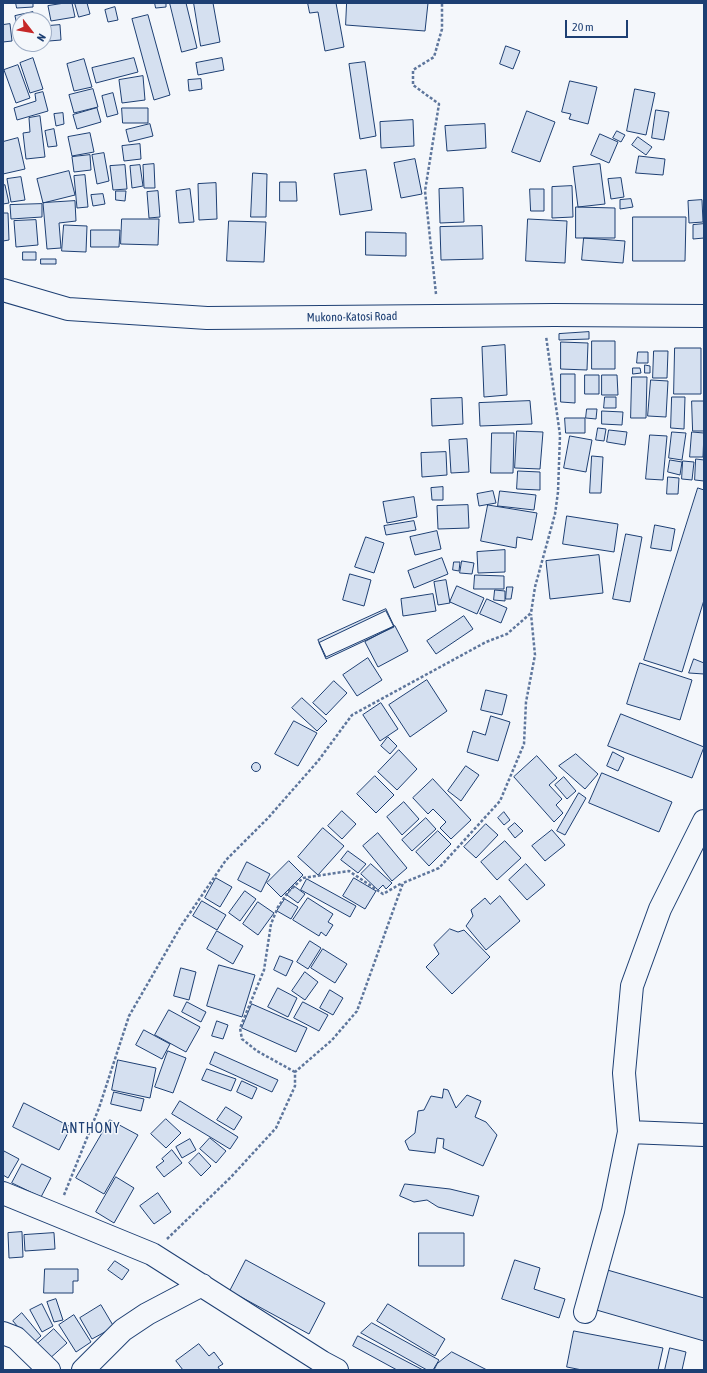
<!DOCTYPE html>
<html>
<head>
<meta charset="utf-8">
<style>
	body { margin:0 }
	#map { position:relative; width:707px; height:1373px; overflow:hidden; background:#f4f7fb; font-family:"Asap Condensed",sans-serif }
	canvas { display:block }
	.frame { position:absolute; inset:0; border:4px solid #1d3f73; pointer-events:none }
	.north { position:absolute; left:12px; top:12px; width:40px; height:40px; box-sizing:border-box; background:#f4f7fb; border:1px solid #9eadc5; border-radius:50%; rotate:121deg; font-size:11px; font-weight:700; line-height:16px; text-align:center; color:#1d3f73 }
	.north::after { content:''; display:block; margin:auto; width:14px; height:18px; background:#c62828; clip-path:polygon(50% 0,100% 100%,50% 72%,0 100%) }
	.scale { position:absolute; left:565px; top:20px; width:63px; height:18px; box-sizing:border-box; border:2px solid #1d3f73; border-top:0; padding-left:5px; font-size:12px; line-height:14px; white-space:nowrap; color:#1d3f73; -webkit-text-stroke:3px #f4f7fb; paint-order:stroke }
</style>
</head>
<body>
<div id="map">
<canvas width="707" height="1373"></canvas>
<div class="frame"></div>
<div class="north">N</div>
<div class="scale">20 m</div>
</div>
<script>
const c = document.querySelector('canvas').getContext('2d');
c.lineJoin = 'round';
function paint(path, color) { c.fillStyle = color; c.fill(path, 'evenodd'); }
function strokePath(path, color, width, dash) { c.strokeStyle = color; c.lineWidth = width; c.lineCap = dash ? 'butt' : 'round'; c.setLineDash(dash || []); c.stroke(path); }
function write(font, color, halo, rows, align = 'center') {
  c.font = font + ' "Asap Condensed",sans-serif'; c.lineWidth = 3; c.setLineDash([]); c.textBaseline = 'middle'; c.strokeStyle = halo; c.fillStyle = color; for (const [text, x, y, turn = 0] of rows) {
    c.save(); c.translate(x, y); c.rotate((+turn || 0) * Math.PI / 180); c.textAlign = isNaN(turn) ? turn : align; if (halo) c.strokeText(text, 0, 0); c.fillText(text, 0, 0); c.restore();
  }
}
const building = new Path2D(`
	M16 3H33V7L17 8Z
	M65 3H72L75 17 51 21 48 6Z
	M75 3H87L90 14 79 17Z
	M155 3H166V7L156 8Z
	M170 3H186L197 48 182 52Z
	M194 3H213L220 42 201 46Z
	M308 3H336L344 47 325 51 318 12 310 13Z
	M347 3H428L425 31 346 25Z
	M115 7 118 20 108 22 105 10Z
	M33 12 34 20H20V39L15 16Z
	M148 15 170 95 154 100 132 19Z
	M10 24 12 41 3 42V25Z
	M60 25 61 40 49 41 48 26Z
	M506 46 520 51 513 69 500 64Z
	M33 58 43 89 30 93 20 63Z
	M134 58 138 72 96 83 92 68Z
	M222 58 224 70 198 75 196 63Z
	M84 59 92 87 74 91 67 64Z
	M365 62 376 136 360 139 349 64Z
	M18 65 30 98 16 103 4 70Z
	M143 76 145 100 122 103 119 80Z
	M201 79 202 89 189 91 188 80Z
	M570 81 597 87 588 124 569 119 571 114 562 112Z
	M93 89 98 107 74 113 69 95Z
	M635 89 655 93 646 135 627 131Z
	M43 92 48 111 17 120 14 108 36 101 35 94Z
	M113 93 118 114 107 117 102 96Z
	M97 108 101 122 77 129 73 115Z
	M122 108H148V123H123Z
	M656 110 669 112 664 140 652 138Z
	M527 111 555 122 540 162 512 152Z
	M63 113 64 124 56 126 54 114Z
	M40 116 45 157 26 159 23 133 30 132 29 118Z
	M413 120 414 146 381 148 380 122Z
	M150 124 153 136 129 142 126 130Z
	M485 124 486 148 447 151 445 126Z
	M54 129 57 146 48 147 45 131Z
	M617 131 625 135 621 142 613 138Z
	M90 133 94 152 72 156 68 137Z
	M600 134 618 142 609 163 591 155Z
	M638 137 652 147 646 155 632 145Z
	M18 138 25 169 3 174V142Z
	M140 144 141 159 124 161 122 146Z
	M104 153 109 181 97 184 92 155Z
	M90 155 91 170 74 172 72 157Z
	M639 156 665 159 663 175 636 173Z
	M415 159 422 194 401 198 394 163Z
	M154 164 155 188H144L143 165Z
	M600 164 605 204 578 207 573 167Z
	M125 165 127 189 113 190 110 166Z
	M140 165 143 186 132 188 130 166Z
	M366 170 372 210 340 215 334 174Z
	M69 171 75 195 43 203 37 179Z
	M253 173 267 174 266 217H251Z
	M85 175 88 207 77 208 74 176Z
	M21 177 25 200 11 202 7 179Z
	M621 178 624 197 611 199 608 179Z
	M280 182H296L297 201H280Z
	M216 183 217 219 199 220 198 184Z
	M5 185 9 203 3 204V186Z
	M572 186 573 217 552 218V187Z
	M463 188 464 222 440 223 439 189Z
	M190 189 194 222 179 223 176 191Z
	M530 189H544V211H531Z
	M116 191H126L125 201 116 200Z
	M158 191 160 217 149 218 147 192Z
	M103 194 105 204 93 206 91 195Z
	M631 199 633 207 620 209V200Z
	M702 200 703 222 689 223 688 201Z
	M75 201 76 221 59 223 61 248 47 249 43 203Z
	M42 204V217L11 219 10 205Z
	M576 207 615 208V238H576Z
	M3 213H8L9 240 3 241Z
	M633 217H686L685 261H633Z
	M122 219H159L158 245 121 244Z
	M528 219 567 221 565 263 526 261Z
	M36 220 38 245 16 247 14 221Z
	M229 221 266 222 264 262 227 261Z
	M704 224V238L693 239V225Z
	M64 225 87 226 86 252 62 251Z
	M482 226 483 259 441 260 440 227Z
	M91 230H120L119 247H91Z
	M366 232 406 233V256L366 255Z
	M584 238 625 241 623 263 582 260Z
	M23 252H36V260H23Z
	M41 259H56V264H41Z
	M589 332V339L559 340V334Z
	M592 341H615V369H592Z
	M561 342 588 343 587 370 561 369Z
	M505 345 507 395 484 397 482 347Z
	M675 348H701V394H674Z
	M654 351H668L667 378H653Z
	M638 352H648V363H637Z
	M645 365 650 366V373H645Z
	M633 368H640L641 373 633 374Z
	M561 374H575V403L561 402Z
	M585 375H599V394H585Z
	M602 375H617L618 395H602Z
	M632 377H647L646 418H631Z
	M651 380 668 381 666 417 648 416Z
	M605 397H616V408H604Z
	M672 397H685L684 429 671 428Z
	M462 398 463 424 432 426 431 399Z
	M530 401 532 424 480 426 479 403Z
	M692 401H704V431H693Z
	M587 409H597L596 419 586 418Z
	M602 411 623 412 622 425 602 424Z
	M565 418H585V433H566Z
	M598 428 606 429 604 441 596 440Z
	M609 430 627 432 625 445 607 442Z
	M517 431 543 432 540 469 515 468Z
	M672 432 686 433 682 460 669 458Z
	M692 432 704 433 703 457H690Z
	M492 433H514L513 473H491Z
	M650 435 667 436 663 480 646 479Z
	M570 436 592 440 586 472 564 468Z
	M467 439 469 472 451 473 449 440Z
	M446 452 447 475 422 477 421 453Z
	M592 456 603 457 601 493H590Z
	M696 459 704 460V481L695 480Z
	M670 460 682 462 680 475 668 472Z
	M683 461 694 462 692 480 682 479Z
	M518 471 540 472V490L517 489Z
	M668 477 679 478 678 494H667Z
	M443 487V500H432L431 488Z
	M698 488 704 490V600L682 672 644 660Z
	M493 491 496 503 479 506 477 494Z
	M500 491 536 495 534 510 498 506Z
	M414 497 417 517 387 523 383 502Z
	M468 505 469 528 438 529 437 506Z
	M488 505 537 513 532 540 517 537 516 548 481 541Z
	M567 516 618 524 614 552 563 544Z
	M414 521 416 530 386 535 384 526Z
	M655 525 675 529 671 551 651 548Z
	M437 531 441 549 415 555 410 537Z
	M626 534 642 537 630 602 613 599Z
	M366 537 384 543 374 573 355 567Z
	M505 550V572L478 573 477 552Z
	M599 555 603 593 550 599 546 561Z
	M442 558 448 574 414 588 408 571Z
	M462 561 474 563 472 574 460 573Z
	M454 562H460L459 571 453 570Z
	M350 574 371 580 364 606 343 600Z
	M475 575 504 576V589H474Z
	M446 580 450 603 438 605 434 582Z
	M457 586 484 598 477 614 450 602Z
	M507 587H513L511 599H506Z
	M495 590 505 591V601L494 600Z
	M433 594 436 611 403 616 401 599Z
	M487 599 507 608 501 623 480 614Z
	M386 609 394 626 326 657 318 640Z
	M386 611 394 627 326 659 319 643Z
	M464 616 473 629 436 654 427 641Z
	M395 626 408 651 378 667 365 642Z
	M368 658 382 680 357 696 343 675Z
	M694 659 704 663V674L689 673Z
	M640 663 692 680 680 720 627 704Z
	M427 680 447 711 410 737 389 705Z
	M334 681 347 693 326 715 313 703Z
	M486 690 507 695 502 715 481 710Z
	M302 698 327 721 317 731 292 708Z
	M381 703 398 729 380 741 363 715Z
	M621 714 704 747 692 778 608 746Z
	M491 716 510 722 498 761 467 752 473 731 485 735Z
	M294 721 317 733 298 766 275 754Z
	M388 737 397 746 390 754 381 746Z
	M399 750 417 769 397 790 378 772Z
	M613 752 624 758 618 771 607 766Z
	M576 754 598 774 585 789 559 766Z
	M537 756 557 778 549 785 562 799 556 805 563 813 554 822 514 777Z
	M251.5 767a4.5 4.5 0 1 1 9 0a4.5 4.5 0 1 1-9 0Z
	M466 766 479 775 461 801 448 791Z
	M602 773 672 802 659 832 589 803Z
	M375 776 394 795 376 813 357 794Z
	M564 777 576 791 567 799 555 785Z
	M433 779 471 820 451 839 440 828 446 822 433 809 428 814 413 798Z
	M579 793 586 798 565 835 557 831Z
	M404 802 419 819 402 835 387 817Z
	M342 811 356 824 342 839 328 826Z
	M504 812 510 820 504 825 498 818Z
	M426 818 436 829 412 851 402 840Z
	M515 823 523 831 515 838 508 829Z
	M486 824 498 835 476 858 464 847Z
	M323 828 344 846 318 875 298 857Z
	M552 830 565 845 545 861 532 846Z
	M438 831 451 844 429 866 416 852Z
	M378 833 407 868 392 881 363 846Z
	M505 841 521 858 497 880 481 862Z
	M348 851 366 864 358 873 341 860Z
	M289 861 303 875 281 897 267 883Z
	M247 862 270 874 261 892 238 880Z
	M371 864 392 883 386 889 383 885 378 890 361 874Z
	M526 864 545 885 527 900 509 880Z
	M216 878 232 887 220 907 205 898Z
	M354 878 376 891 365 909 343 896Z
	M307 879 356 906 350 917 301 890Z
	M294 886 305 894 298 903 287 895Z
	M245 891 256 899 240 921 229 913Z
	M500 896 520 921 486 950 466 926 473 916 471 910 485 898 490 904Z
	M308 898 333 914 328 922 333 925 326 936 321 932 319 936 293 920Z
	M285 899 298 907 291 919 277 911Z
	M202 901 226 915 217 930 193 916Z
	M258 902 274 913 258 935 243 924Z
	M450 929 458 932 464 930 490 957 452 994 426 967 439 954 434 945Z
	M217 931 243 946 233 964 207 949Z
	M310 941 321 948 308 969 297 962Z
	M323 949 347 964 335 983 311 968Z
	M280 956 293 961 286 976 274 970Z
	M219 965 255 975 242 1017 207 1006Z
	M181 968 196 972 189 1000 174 996Z
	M305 972 318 982 305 1000 292 991Z
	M278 988 297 998 288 1017 268 1007Z
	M330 990 343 998 333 1015 320 1008Z
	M187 1002 206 1012 201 1022 182 1012Z
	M303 1002 328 1015 319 1031 294 1018Z
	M252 1004 307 1028 296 1052 242 1028Z
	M169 1010 200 1027 186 1052 155 1035Z
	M217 1021 228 1025 223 1039 212 1036Z
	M144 1030 170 1044 162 1059 136 1045Z
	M168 1051 186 1058 173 1093 155 1087Z
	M215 1052 278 1080 272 1092 210 1064Z
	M118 1060 156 1068 150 1098 112 1090Z
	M207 1069 236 1079 231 1091 202 1080Z
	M242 1081 257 1088 252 1099 237 1092Z
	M444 1089 448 1090 456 1108 467 1095 481 1101 475 1117 486 1122 497 1135 483 1166 443 1148 444 1139 437 1138 435 1153 409 1150 405 1141 415 1133 418 1111 424 1110 431 1096 442 1098Z
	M114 1092 144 1099 141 1111 111 1104Z
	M180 1101 238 1137 230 1149 172 1114Z
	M24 1103 71 1127 59 1150 13 1127Z
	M226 1107 242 1117 234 1130 217 1120Z
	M166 1119 181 1133 166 1148 151 1134Z
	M110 1120 138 1135 104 1194 76 1178Z
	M210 1138 226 1151 216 1163 200 1149Z
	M190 1139 196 1150 182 1158 176 1147Z
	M172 1150 182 1163 164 1177 156 1167 164 1161 162 1159Z
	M4 1151 19 1159 8 1178 3 1175Z
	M199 1153 211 1166 201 1176 189 1163Z
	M22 1164 51 1178 41 1197 12 1183Z
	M116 1177 134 1188 114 1223 96 1212Z
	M405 1184 450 1189 479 1196 473 1216 438 1207 427 1200 414 1202 400 1196Z
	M158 1193 171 1212 154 1224 140 1206Z
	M22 1232 23 1257 9 1258 8 1233Z
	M54 1233 55 1249 25 1251 24 1235Z
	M419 1233H464V1266H419Z
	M246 1260 325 1303 309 1334 230 1291Z
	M515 1260 540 1268 534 1289 565 1299 559 1318 502 1299Z
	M115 1261 129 1270 122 1280 108 1270Z
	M45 1269H78V1281H73V1293H44Z
	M604 1269 704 1298V1341L593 1309Z
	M56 1299 63 1320 54 1322 47 1302Z
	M42 1304 53 1326 42 1332 30 1310Z
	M388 1304 445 1339 435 1356 377 1321Z
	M101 1305 114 1327 92 1339 80 1318Z
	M22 1313 41 1336 32 1344 13 1321Z
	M74 1315 91 1342 76 1352 59 1325Z
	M372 1323 439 1360 433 1370H427L361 1333Z
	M54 1329 67 1343 48 1360 35 1346Z
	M574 1331 663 1348 658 1370H582L567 1367Z
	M358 1336 423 1370H397L353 1346Z
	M199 1344 209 1356 214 1352 223 1364 218 1367 220 1370H183L176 1361Z
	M670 1348 686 1352 682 1370H665Z
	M452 1352 487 1370H434L437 1364Z`);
paint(building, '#d5e0f0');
strokePath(building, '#1d3f73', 1);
const minor = new Path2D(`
	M629 1132 704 1135
	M3 1193 152 1254 322 1362 337 1370
	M585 1312 613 1211 629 1132 624 1073 632 986 660 909 704 821
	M3 1333 16 1338 49 1370
	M83 1370 123 1330 147 1314 202 1285`);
const major = new Path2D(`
	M3 290 68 309 207 318 554 315 704 316`);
strokePath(minor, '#1d3f73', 24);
strokePath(major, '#1d3f73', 24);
strokePath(new Path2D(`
	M436 294 425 191 439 104 413 85V70L434 57 442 29V3
	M295 1072 257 1051 242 1039 240 1028 264 970 271 924 278 907 288 892 303 878 349 871 383 894 402 883
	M64 1195 99 1108 129 1016 181 926 226 860 268 818 318 761 352 715 486 642 507 634 531 613 535 587 555 514 558 492 560 435 546 336
	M167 1239 231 1177 276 1128 295 1086V1072L332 1040 357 1011 403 883 439 868 500 801 524 744 526 702 535 655 531 614`), '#5e769c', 2.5, [3, 2]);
strokePath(minor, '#f4f7fb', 22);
strokePath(major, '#f4f7fb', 22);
write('12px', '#1d3f73', '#f4f7fb', [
	["Mukono-Katosi Road",352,317,-1]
]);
c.letterSpacing = '1px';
write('14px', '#1d3f73', '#f4f7fb', [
	["ANTHONY",91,1129]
]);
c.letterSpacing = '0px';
</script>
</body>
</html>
